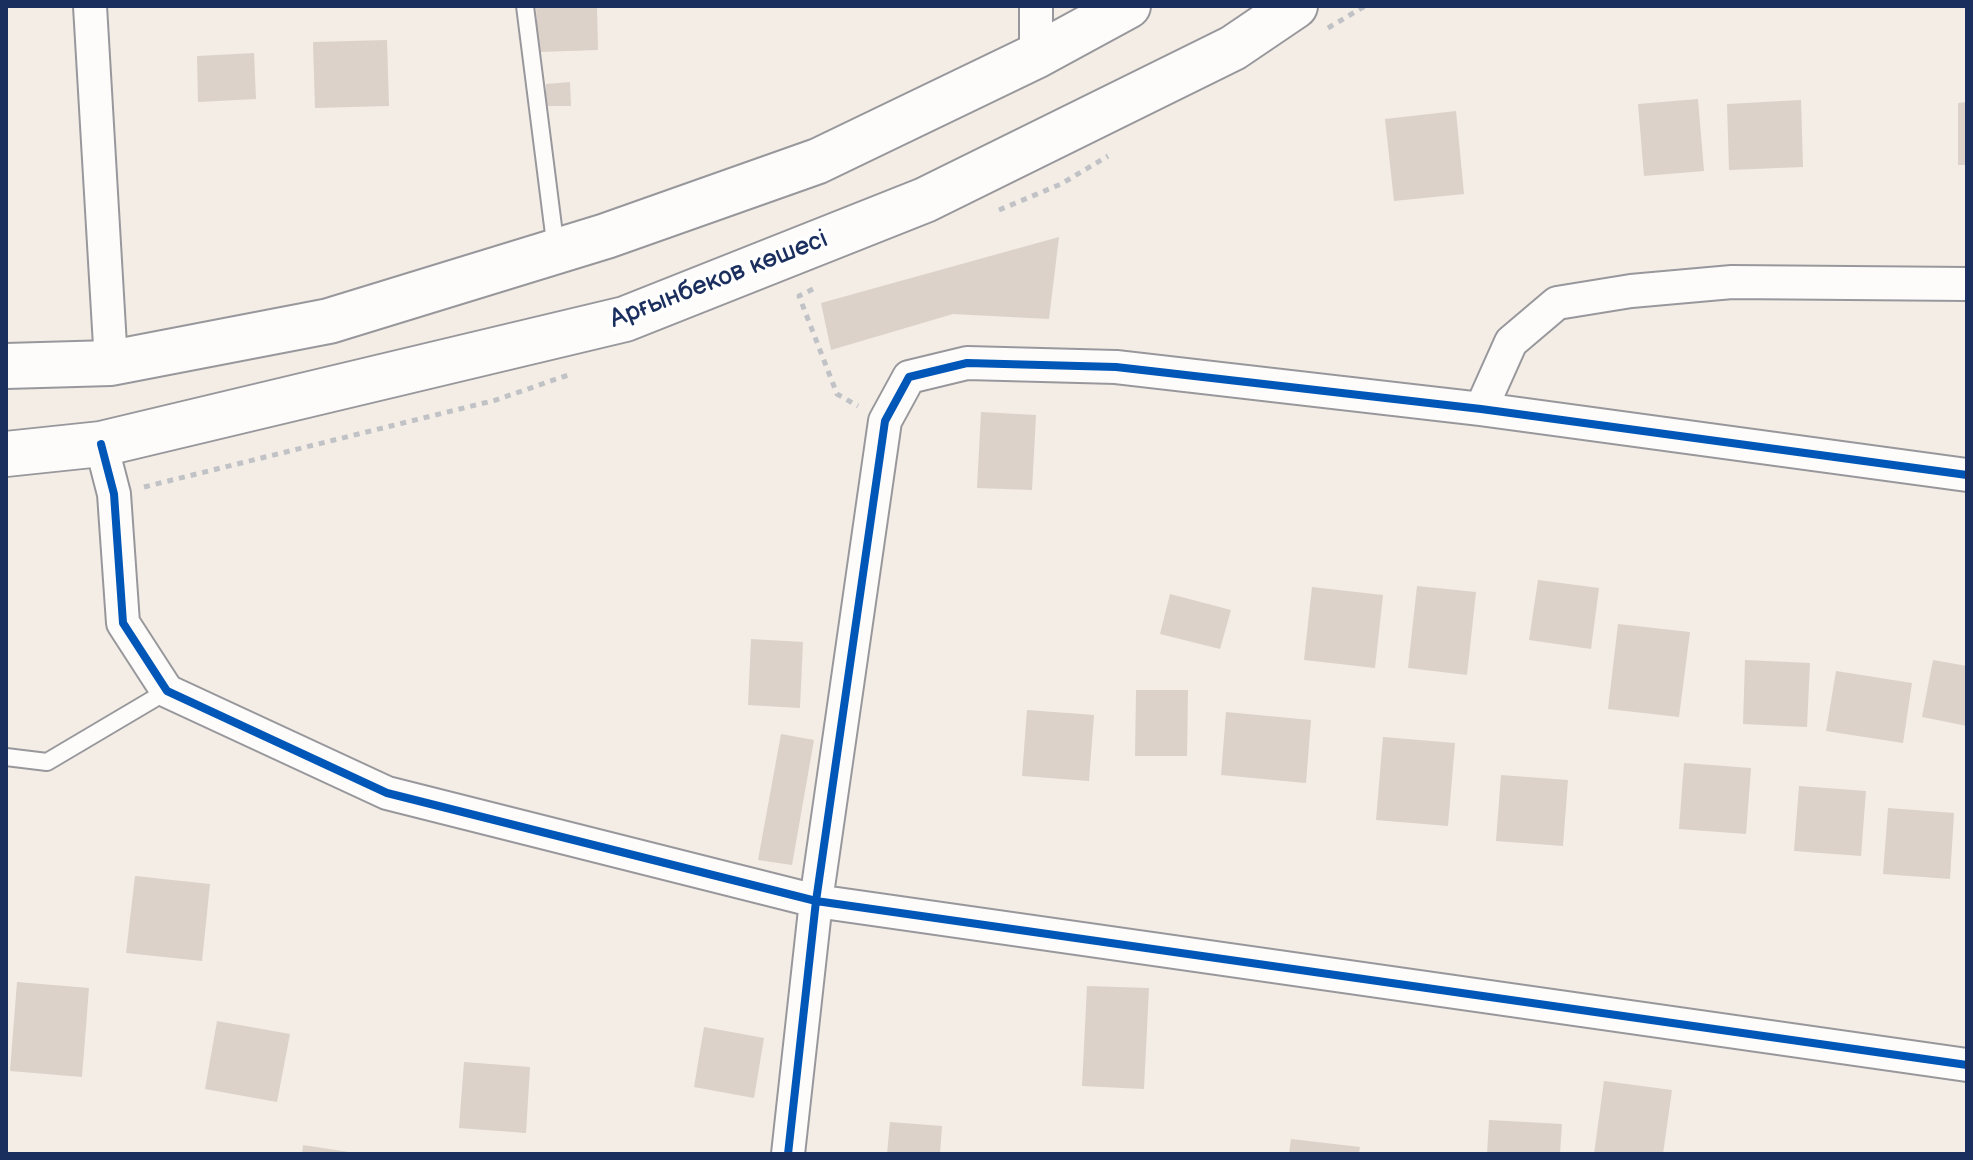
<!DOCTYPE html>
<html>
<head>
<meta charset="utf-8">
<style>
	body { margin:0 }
	#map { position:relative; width:1973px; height:1160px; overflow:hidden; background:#f3ede6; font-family:"Balsamiq Sans",sans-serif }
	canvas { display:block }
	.frame { position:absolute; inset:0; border:8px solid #1b2f5e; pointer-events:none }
</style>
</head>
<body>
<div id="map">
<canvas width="1973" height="1160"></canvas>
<div class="frame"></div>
</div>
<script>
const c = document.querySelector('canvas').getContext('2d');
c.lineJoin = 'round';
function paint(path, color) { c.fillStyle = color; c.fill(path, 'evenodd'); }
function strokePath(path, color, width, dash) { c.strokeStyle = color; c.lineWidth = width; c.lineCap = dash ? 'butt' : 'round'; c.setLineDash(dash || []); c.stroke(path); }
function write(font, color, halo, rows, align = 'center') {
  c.font = font + ' "Balsamiq Sans",sans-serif'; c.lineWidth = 7; c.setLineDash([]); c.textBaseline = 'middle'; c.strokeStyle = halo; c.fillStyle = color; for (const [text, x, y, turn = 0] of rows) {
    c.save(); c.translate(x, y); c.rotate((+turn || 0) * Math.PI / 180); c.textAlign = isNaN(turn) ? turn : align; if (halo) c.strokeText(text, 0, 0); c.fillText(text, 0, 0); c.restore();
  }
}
paint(new Path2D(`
	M536 6H597L598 50 538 52Z
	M387 40 389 106 315 108 313 42Z
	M254 53 256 99 198 102 197 56Z
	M570 82 571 106H546V84Z
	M1698 99 1704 171 1644 176 1638 104Z
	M1801 100 1803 167 1729 170 1727 104Z
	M1967 102V165H1958V103Z
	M1456 111 1464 194 1394 201 1385 119Z
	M1059 237 1049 319 953 314 831 350 821 303Z
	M981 412 1036 415 1032 490 977 488Z
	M1538 580 1599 588 1591 649 1529 640Z
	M1417 586 1476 592 1467 675 1408 668Z
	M1312 587 1383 595 1375 668 1304 660Z
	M1170 594 1231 610 1220 649 1160 634Z
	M1618 624 1690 632 1679 717 1608 709Z
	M751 639 803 642 800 708 748 705Z
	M1745 660 1810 663 1807 727 1743 724Z
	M1933 660 1967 666V726L1922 717Z
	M1836 671 1912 683 1903 743 1826 731Z
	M1136 690H1188L1187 756H1135Z
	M1027 710 1094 715 1089 781 1022 776Z
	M1226 712 1311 720 1306 783 1221 775Z
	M781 734 814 740 792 865 758 860Z
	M1383 737 1455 743 1448 826 1376 820Z
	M1684 763 1751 768 1746 834 1679 829Z
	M1501 775 1568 780 1563 846 1496 841Z
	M1799 786 1866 791 1861 856 1794 851Z
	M1888 808 1954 813 1950 879 1883 874Z
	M135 876 210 884 202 961 126 953Z
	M17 982 89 988 82 1077 10 1071Z
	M1087 986 1149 988 1144 1089 1082 1086Z
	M217 1021 290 1034 277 1102 205 1089Z
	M704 1027 764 1038 754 1098 694 1087Z
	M464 1062 530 1067 526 1133 459 1128Z
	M1604 1081 1672 1090 1663 1154H1594Z
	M1489 1120 1562 1124 1560 1154H1487Z
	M890 1122 942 1126 940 1154H887Z
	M1291 1139 1360 1147 1359 1154H1289Z
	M303 1145 349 1152V1154H302Z`), '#dcd2c9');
const lane = new Path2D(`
	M525 6 556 250
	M6 757 47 762 167 691`);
const street = new Path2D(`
	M90 6 111 363
	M1036 56V6
	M1481 409 1511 342 1557 303 1631 291 1732 282 1967 284
	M101 444 114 494 123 623 167 691 387 793 816 901 1967 1065
	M788 1154 816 901 885 421 909 377 967 363 1116 367 1481 409 1967 475`);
const primary = new Path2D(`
	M6 366 111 363 329 321 606 236 818 161 1036 56 1128 6
	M6 454 101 444 625 319 925 200 1233 48 1295 6`);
strokePath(lane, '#98989c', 20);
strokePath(street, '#98989c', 36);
strokePath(primary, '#98989c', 48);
strokePath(new Path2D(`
	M1328 28 1365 6
	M999 210 1061 184 1108 156
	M813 289 799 296 837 394 858 406
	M144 487 496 400 571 374`), '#c1c2c6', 5, [6, 6]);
strokePath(lane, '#fdfcfb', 16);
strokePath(street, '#fdfcfb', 32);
strokePath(primary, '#fdfcfb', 44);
strokePath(new Path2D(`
	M101 444 114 494 123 623 167 691 387 793 816 901 1967 1065
	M788 1154 816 901 885 421 909 377 967 363 1116 367 1481 409 1967 475`), '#0057b8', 8);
write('26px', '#1b2f5e', '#fff', [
	["Арғынбеков көшесі",719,280,-21]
]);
</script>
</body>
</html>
